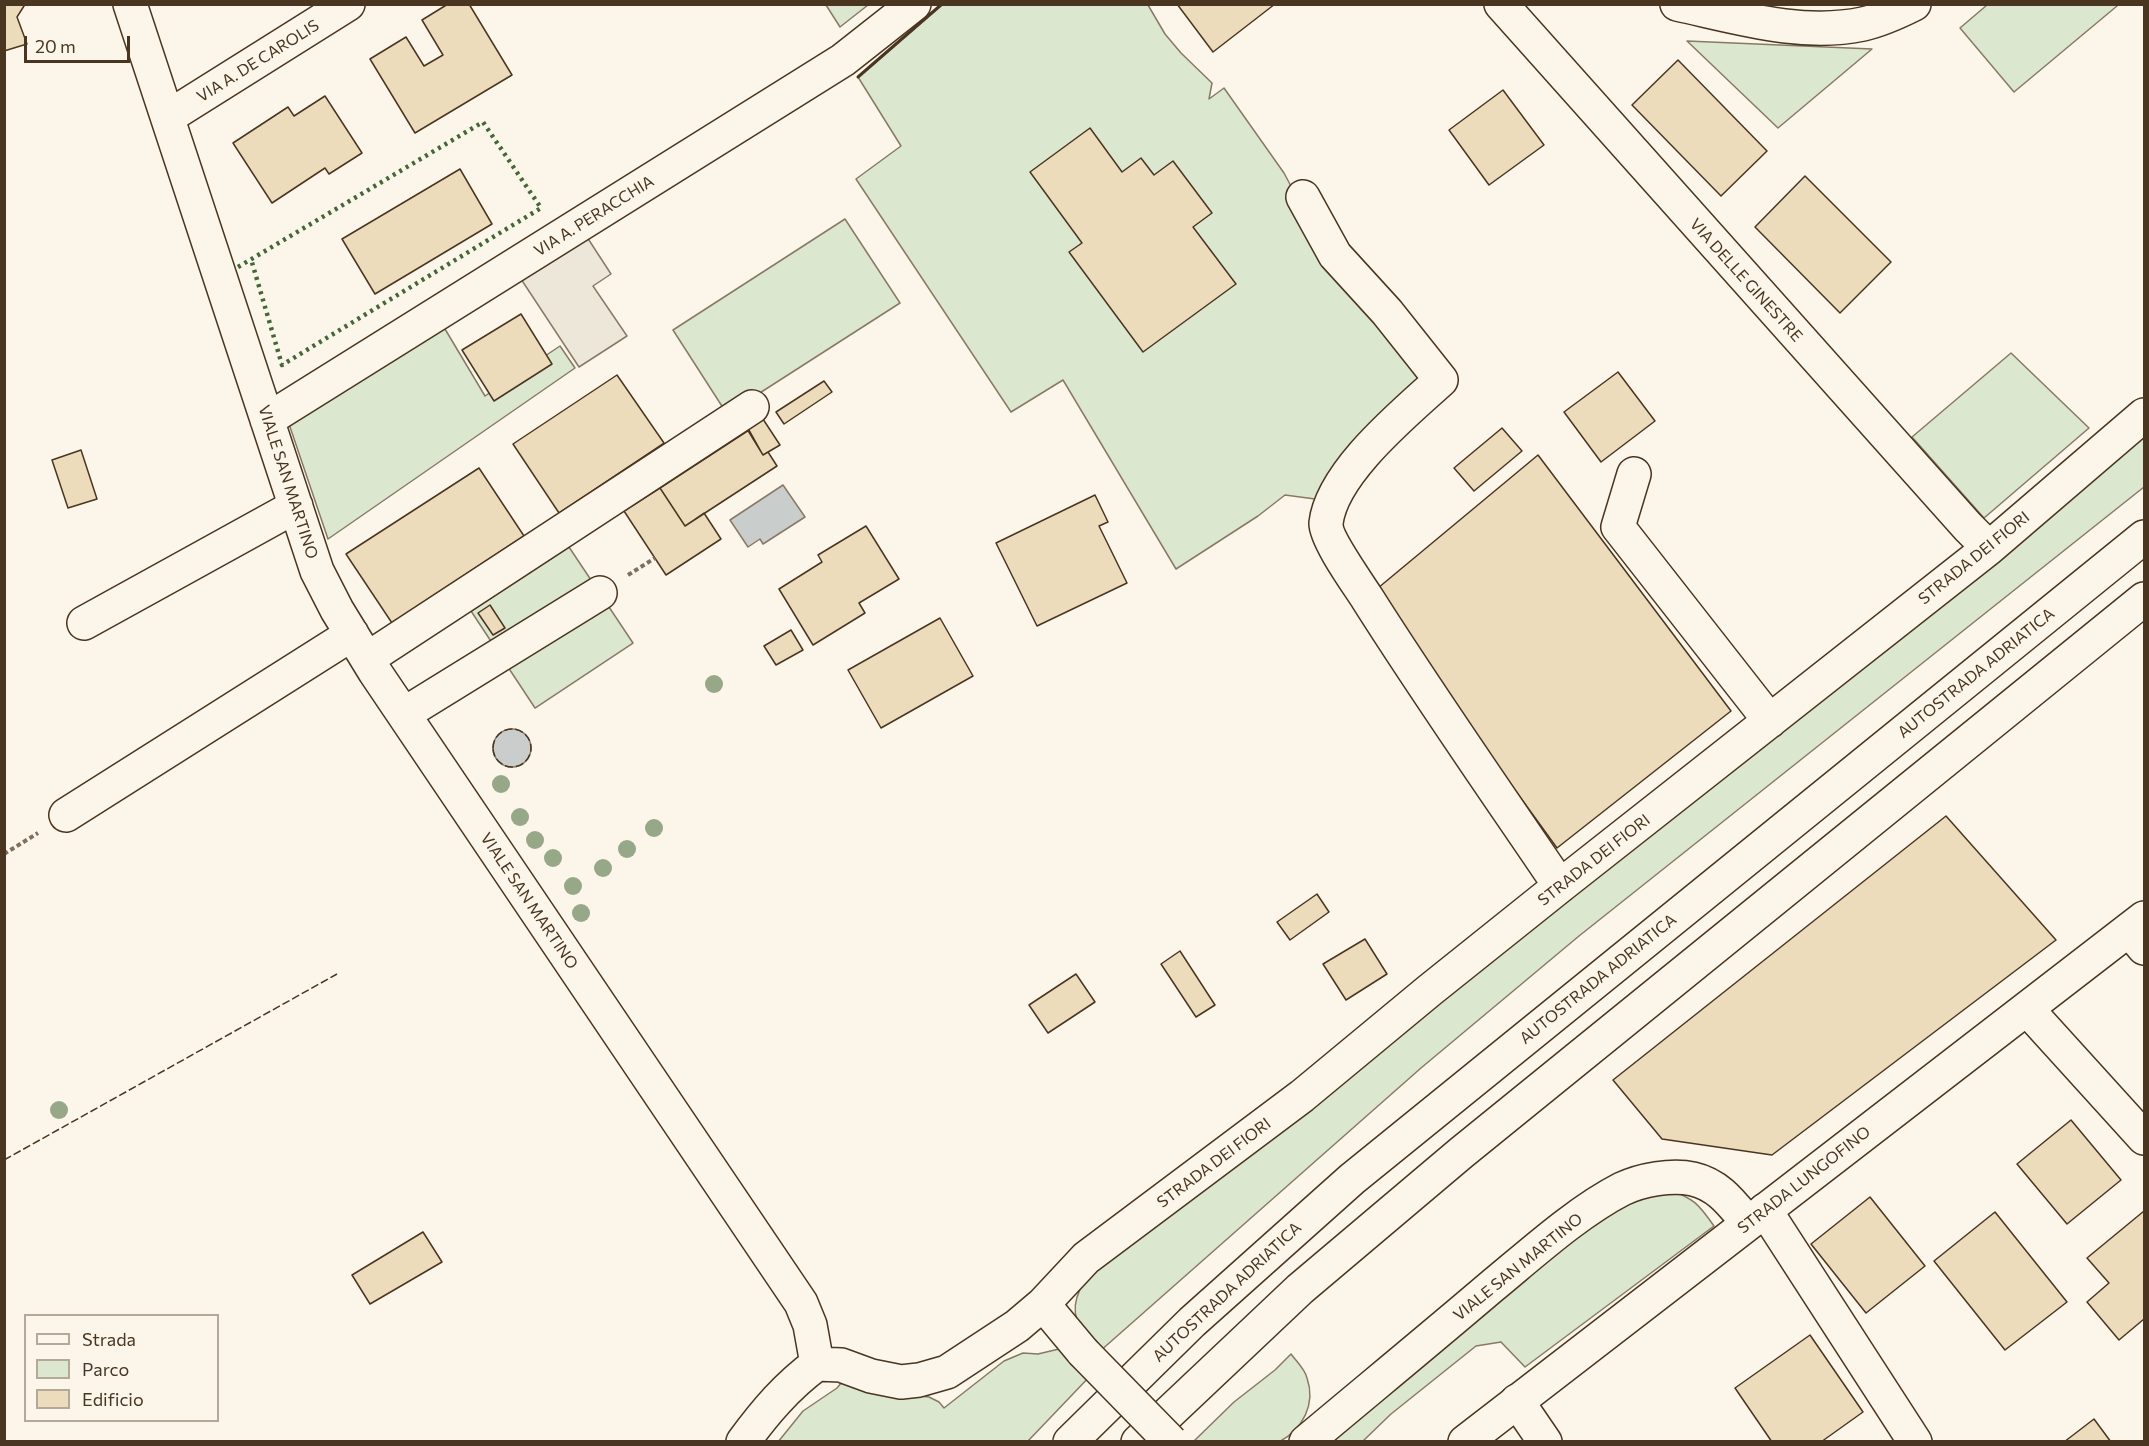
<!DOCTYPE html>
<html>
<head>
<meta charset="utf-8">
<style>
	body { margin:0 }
	#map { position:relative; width:2149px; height:1446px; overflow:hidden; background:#fbf6e9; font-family:Commissioner,sans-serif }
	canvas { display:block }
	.frame { position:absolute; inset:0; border:6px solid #4a3520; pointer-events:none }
	.legend { position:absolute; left:24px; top:1314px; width:195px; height:108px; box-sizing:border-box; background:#fbf6e9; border:2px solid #b4a999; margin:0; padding:8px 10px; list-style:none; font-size:18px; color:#4a3520 }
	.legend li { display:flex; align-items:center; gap:12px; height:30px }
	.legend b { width:30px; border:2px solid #b4a999 }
	.scale { position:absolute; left:24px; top:36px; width:106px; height:27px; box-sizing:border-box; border:3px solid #4a3520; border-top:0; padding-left:8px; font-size:18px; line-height:21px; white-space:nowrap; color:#4a3520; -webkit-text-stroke:4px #fbf6e9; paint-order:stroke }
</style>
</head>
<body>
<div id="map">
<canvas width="2149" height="1446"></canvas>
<div class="frame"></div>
<ul class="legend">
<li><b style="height:8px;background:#fbf6e9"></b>Strada</li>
<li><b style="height:16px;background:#dce7d0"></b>Parco</li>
<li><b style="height:16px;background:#ecdcbc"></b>Edificio</li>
</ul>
<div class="scale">20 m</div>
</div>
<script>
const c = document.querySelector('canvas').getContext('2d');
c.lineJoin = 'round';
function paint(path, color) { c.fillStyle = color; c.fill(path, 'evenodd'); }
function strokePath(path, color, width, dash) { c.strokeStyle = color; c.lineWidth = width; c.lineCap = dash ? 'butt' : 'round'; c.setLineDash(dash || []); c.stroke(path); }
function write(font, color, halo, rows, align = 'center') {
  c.font = font + ' Commissioner,sans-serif'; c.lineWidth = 4.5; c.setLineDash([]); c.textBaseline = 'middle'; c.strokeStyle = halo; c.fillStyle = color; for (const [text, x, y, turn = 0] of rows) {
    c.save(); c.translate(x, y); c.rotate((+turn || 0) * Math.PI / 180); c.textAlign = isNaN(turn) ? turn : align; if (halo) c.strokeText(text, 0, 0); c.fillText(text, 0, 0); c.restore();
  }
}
const green = new Path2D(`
	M2115 4 2117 6 2014 92 1960 28 1987 5Z
	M826 5H868L840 27Z
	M942 5H1148L1165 34 1181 53 1212 83 1209 99 1224 88 1284 173 1324 248 1433 377 1341 482 1315 499 1285 495 1258 516 1176 569 1063 380 1011 412 856 179 901 146 858 77Z
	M1687 41 1872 49 1778 128Z
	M845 219 900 303 727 414 673 330Z
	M442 324 485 396 560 346 575 368 328 539 287 418Z
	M2011 353 2089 428 1984 518 1912 437Z
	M2144 428V487L1579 936 1421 1068 1099 1352C1092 1342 1081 1331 1077 1320 1069 1298 1088 1275 1100 1259Z
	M569 547 633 643 535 708 471 611Z
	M1668 1189C1694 1199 1698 1203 1714 1226L1525 1367 1501 1342 1476 1346 1391 1414 1363 1441 1332 1442 1596 1221 1639 1193Z
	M1059 1349 1072 1353 1093 1373 1028 1441 778 1442 803 1411 837 1388 846 1377 905 1394 929 1397 939 1402 944 1408 1004 1361 1023 1353 1038 1354Z
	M1291 1354C1296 1361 1305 1369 1307 1378 1316 1404 1303 1429 1279 1442L1194 1441 1234 1402 1275 1370Z`);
paint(green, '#dce7d0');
strokePath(green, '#887966', 1.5);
const parking = new Path2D(`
	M585 234 611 274 593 286 627 336 579 367 519 276Z`);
paint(parking, '#ede7d9');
strokePath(parking, '#887966', 1.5);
const water = new Path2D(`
	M783 485 805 517 763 544 760 539 748 547 730 520Z
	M493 748a19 19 0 1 1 38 0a19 19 0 1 1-38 0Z`);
paint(water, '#c9cecd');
strokePath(water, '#887966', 1.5);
const building = new Path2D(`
	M4 4H27L24 6 17 17 27 44 4 51Z
	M448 4H469L512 75 415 133 370 59 406 37 424 66 443 55 422 20Z
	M1177 4H1275L1213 52Z
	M1678 60 1767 151 1721 196 1632 105Z
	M1503 90 1544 145 1489 185 1449 130Z
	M325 96 362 153 329 174 325 168 272 203 233 143 288 107 294 116Z
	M1090 128 1122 172 1141 158 1154 175 1173 161 1212 213 1193 227 1236 284 1143 352 1069 252 1082 243 1030 172Z
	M460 169 492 224 375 294 342 239Z
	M1805 176 1891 262 1840 313 1755 227Z
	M521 314 552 364 494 401 462 350Z
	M1618 372 1655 421 1601 462 1564 412Z
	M617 375 664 443 559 513 513 444Z
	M824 381 832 392 784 424 776 412Z
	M759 413 780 445 763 455 744 424Z
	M1502 428 1522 451 1474 491 1454 468Z
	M749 430 763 455 768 452 777 466 685 526 660 488Z
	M81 450 97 499 68 508 52 460Z
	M1538 455 1731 711 1557 848 1372 593Z
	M479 468 524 536 392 623 346 554Z
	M660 488 685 526 704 513 721 539 666 575 624 511Z
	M1095 495 1108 522 1099 526 1127 583 1037 626 996 543Z
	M866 526 899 579 859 603 865 613 813 645 779 589 822 562 818 555Z
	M490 605 505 628 493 635 478 613Z
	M940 618 973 676 881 728 848 670Z
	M791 630 803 650 776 665 764 646Z
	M1946 816 2056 940 1772 1155 1662 1139 1613 1080Z
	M1317 894 1329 912 1290 940 1277 922Z
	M1365 939 1387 974 1346 1000 1323 964Z
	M1180 951 1215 1005 1196 1017 1161 964Z
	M1076 974 1095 1002 1048 1033 1029 1005Z
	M2071 1120 2121 1180 2067 1224 2017 1164Z
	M1870 1197 1925 1266 1866 1313 1811 1244Z
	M2144 1211V1319L2119 1340 2087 1302 2109 1283 2087 1258Z
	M1995 1212 2067 1302 2005 1350 1934 1261Z
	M423 1232 442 1262 370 1304 352 1275Z
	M1810 1335 1863 1412 1821 1442H1772L1735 1388Z
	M2094 1419 2111 1442H2064Z`);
paint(building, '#ecdcbc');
strokePath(building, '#4a3520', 1.5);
const minor = new Path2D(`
	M130 4 317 571 337 610 375 672 801 1303 810 1325 817 1364 841 1365 871 1376 901 1382 919 1380 947 1372 1017 1326 1043 1304 1086 1258 1302 1096 1430 990 1560 886 1989 548 2144 415
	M1501 4 1968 527 1989 548
	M1677 4C1737 17 1802 37 1863 24 1881 20 1898 12 1914 4
	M168 117 348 4
	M1303 197 1335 255 1387 312 1441 380C1405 413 1332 472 1326 523 1325 538 1358 584 1367 598 1429 696 1495 790 1560 886
	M267 420 843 60 914 4
	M1634 474 1618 527 1770 721
	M84 623 296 506
	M367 659 752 407
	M404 714 600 593
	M66 815 352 634
	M2129 930 2144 948
	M2027 1009 2144 1138
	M1765 1210 1915 1442
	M1043 1304 1083 1352
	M1517 1401 1545 1442
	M743 1442C765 1412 787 1386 817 1364
	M1306 1442C1368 1390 1430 1339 1491 1287 1530 1255 1577 1212 1622 1189 1641 1180 1672 1174 1693 1179 1719 1185 1732 1204 1748 1223`);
const major = new Path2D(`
	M1465 1442 2144 918`);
const highway = new Path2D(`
	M1070 1442 1192 1322 1352 1179 2144 537
	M1138 1442 1300 1289 1461 1153 2144 599`);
strokePath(minor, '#4a3520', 36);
strokePath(major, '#4a3520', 36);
strokePath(highway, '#4a3520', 36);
strokePath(new Path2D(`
	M628 575 655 558
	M4 854 38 833`), '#7f6f5c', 4, [4.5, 3]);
strokePath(minor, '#fbf6e9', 33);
strokePath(major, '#fbf6e9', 33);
strokePath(highway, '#fbf6e9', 33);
const minorBridge = new Path2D(`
	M1083 1352 1171 1442`);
strokePath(minorBridge, '#4a3520', 36, []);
strokePath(minorBridge, '#fbf6e9', 33);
strokePath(new Path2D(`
	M238 267 483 122 541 208 282 365 251 259`), '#436837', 4.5, [3, 4.5]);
strokePath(new Path2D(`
	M493 748a19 19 0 1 1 38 0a19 19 0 1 1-38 0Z
	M4 1160 337 974`), '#4a3520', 1.5, [8, 3]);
strokePath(new Path2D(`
	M858 77 942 4`), '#4a3520', 3);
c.fillStyle = '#96a887';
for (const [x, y] of [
	[714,684],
	[501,784],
	[520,817],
	[654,828],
	[535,840],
	[627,849],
	[553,858],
	[603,868],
	[573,886],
	[581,913],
	[59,1110]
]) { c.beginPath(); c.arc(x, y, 9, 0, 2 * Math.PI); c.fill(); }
write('16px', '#4a3520', '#fbf6e9', [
	["VIA A. DE CAROLIS",258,61,-32],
	["VIA A. PERACCHIA",594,216,-32],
	["VIA DELLE GINESTRE",1746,280,48],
	["VIALE SAN MARTINO",288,482,72],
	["STRADA DEI FIORI",1974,558,-39],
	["AUTOSTRADA ADRIATICA",1976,673,-39],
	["STRADA DEI FIORI",1594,860,-38],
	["VIALE SAN MARTINO",529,901,56],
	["AUTOSTRADA ADRIATICA",1598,979,-39],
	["STRADA DEI FIORI",1214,1163,-37],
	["STRADA LUNGOFINO",1804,1180,-38],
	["VIALE SAN MARTINO",1518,1267,-39],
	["AUTOSTRADA ADRIATICA",1227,1292,-43]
]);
</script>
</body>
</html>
